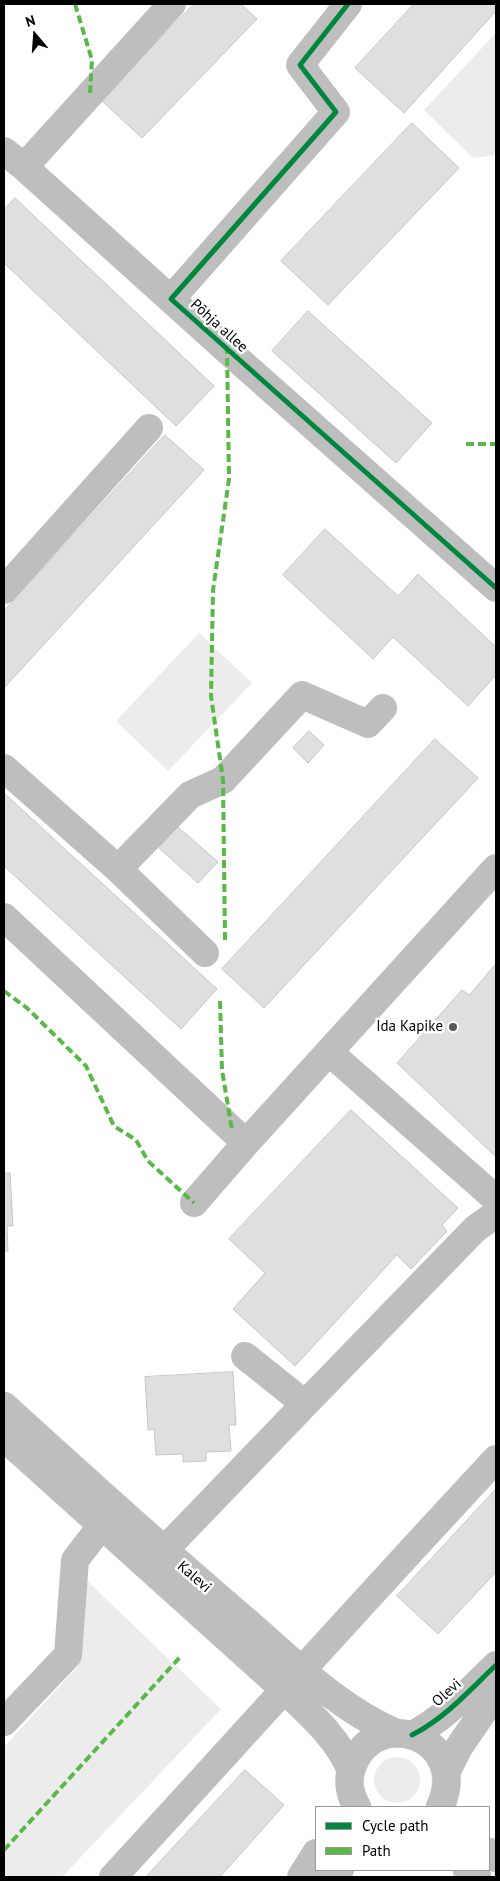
<!DOCTYPE html>
<html>
<head>
<meta charset="utf-8">
<style>
	body { margin:0 }
	#map { position:relative; width:500px; height:1881px; overflow:hidden; background:#fff; font-family:"PT Sans",sans-serif }
	canvas { display:block }
	.frame { position:absolute; inset:0; border:5px solid #000; pointer-events:none }
	.legend { position:absolute; left:315px; top:1806px; width:175px; height:65px; box-sizing:border-box; background:#fff; border:1px solid #999; margin:0; padding:6px 9px; list-style:none; font-size:15px; color:#000 }
	.legend li { display:flex; align-items:center; gap:10px; height:25px }
	.legend b { width:25px; border:1px solid #999 }
	.north { position:absolute; left:10px; top:10px; width:50px; height:50px; -webkit-text-stroke:4px #fff; paint-order:stroke; rotate:342deg; font-size:14px; font-weight:700; line-height:20px; text-align:center; color:#000 }
	.north::after { content:''; display:block; margin:auto; width:18px; height:22px; background:#000; clip-path:polygon(50% 0,100% 100%,50% 72%,0 100%) }
</style>
</head>
<body>
<div id="map">
<canvas width="500" height="1881"></canvas>
<div class="frame"></div>
<ul class="legend">
<li><b style="height:6px;background:#00873e"></b>Cycle path</li>
<li><b style="height:6px;background:#58b947"></b>Path</li>
</ul>
<div class="north">N</div>
</div>
<script>
const c = document.querySelector('canvas').getContext('2d');
c.lineJoin = 'round';
function paint(path, color) { c.fillStyle = color; c.fill(path, 'evenodd'); }
function strokePath(path, color, width, dash) { c.strokeStyle = color; c.lineWidth = width; c.lineCap = dash ? 'butt' : 'round'; c.setLineDash(dash || []); c.stroke(path); }
function write(font, color, halo, rows, align = 'center') {
  c.font = font + ' "PT Sans",sans-serif'; c.lineWidth = 5; c.setLineDash([]); c.textBaseline = 'middle'; c.strokeStyle = halo; c.fillStyle = color; for (const [text, x, y, turn = 0] of rows) {
    c.save(); c.translate(x, y); c.rotate((+turn || 0) * Math.PI / 180); c.textAlign = isNaN(turn) ? turn : align; if (halo) c.strokeText(text, 0, 0); c.fillText(text, 0, 0); c.restore();
  }
}
paint(new Path2D(`
	M496 33V155L473 158 424 110Z
	M199 633 252 683 168 771 116 721Z
	M83 1577 221 1709 62 1877H4V1747L78 1666Z
	M374 1780a23 23 0 1 1 46 0a23 23 0 1 1-46 0Z`), '#ececec');
const building = new Path2D(`
	M194 4H241L257 19 142 138 101 100Z
	M414 4H496V11L404 113 355 68Z
	M412 123 459 168 328 305 281 261Z
	M15 198 214 386 176 426 4 263V210Z
	M308 311 432 423 396 463 272 351Z
	M165 435 204 470 4 688V611Z
	M325 529 398 596 418 574 496 647V675L468 706 393 637 373 659 283 575Z
	M309 731 324 745 308 763 293 748Z
	M435 739 478 778 264 1008 222 969Z
	M4 793 217 989 181 1029 4 866Z
	M178 827 218 862 198 883 159 848Z
	M496 964V1157L397 1063 462 990 469 995Z
	M351 1110 458 1208 442 1225 447 1231 411 1269 397 1255 295 1366 233 1309 265 1273 229 1239Z
	M4 1173H10L13 1226H7L8 1251H4Z
	M233 1372 236 1425H229L231 1451 206 1452V1461L183 1462V1454L156 1455 154 1429 148 1430 145 1377Z
	M496 1489V1572L438 1634 397 1596Z
	M245 1770 284 1805 220 1877H146Z`);
paint(building, '#dfdfdf');
strokePath(building, '#c7c7c7', 1);
const major = new Path2D(`
	M4 1406C84 1479 165 1552 248 1623 294 1663 339 1709 396 1733
	M4 1437 285 1690C311 1715 337 1737 351 1770
	M357 1807C350 1795 347 1780 352 1767 375 1703 472 1738 440 1807
	M489 1852 496 1858
	M467 1870 477 1877`);
strokePath(major, '#dbdbdb', 29);
strokePath(new Path2D(`
	M172 4 24 167 227 350 496 588
	M4 151 24 167
	M171 299 336 112 300 65 348 4
	M4 590 149 428
	M4 768 118 869 205 953
	M118 869 190 795 223 780 302 695 368 724 383 708
	M4 917 246 1143
	M329 1052 496 1199
	M194 1203 246 1143 496 868
	M305 1404 475 1229 496 1214
	M148 1567 305 1404 245 1356
	M4 1722 68 1655 75 1560 102 1525
	M412 1735C444 1719 470 1690 496 1665
	M446 1773 459 1747 496 1693
	M113 1877C241 1738 367 1597 496 1459
	M301 1877 316 1853
	M331 1877 340 1870`), '#bebebe', 28);
strokePath(major, '#bebebe', 28);
strokePath(new Path2D(`
	M75 4 92 60 90 93
	M466 444H496
	M225 940 223 780 211 696 213 590 229 479 227 350
	M4 991 27 1008 86 1066 114 1126 136 1140 148 1161 194 1203
	M220 1001 222 1070 232 1130
	M4 1850 181 1656`), '#58b947', 4, [8, 4]);
strokePath(new Path2D(`
	M348 4 300 65 336 112 171 299 496 588
	M412 1735C444 1719 470 1690 496 1665`), '#00873e', 5);
for (const [x, y, r, color] of [
	[453,1027,5,"#595959"]
]) { const dot = new Path2D(); dot.arc(x, y, r, 0, 2 * Math.PI); c.fillStyle = color; c.fill(dot); strokePath(dot, '#fff', 2); }
write('15px', '#000', '#fff', [
	["Põhja allee",219,326,42],
	["Kalevi",194,1577,41],
	["Olevi",447,1693,-42]
]);
write('15px', '#000', '#fff', [
	["Ida Kapike",443,1027]
], 'right');
</script>
</body>
</html>
